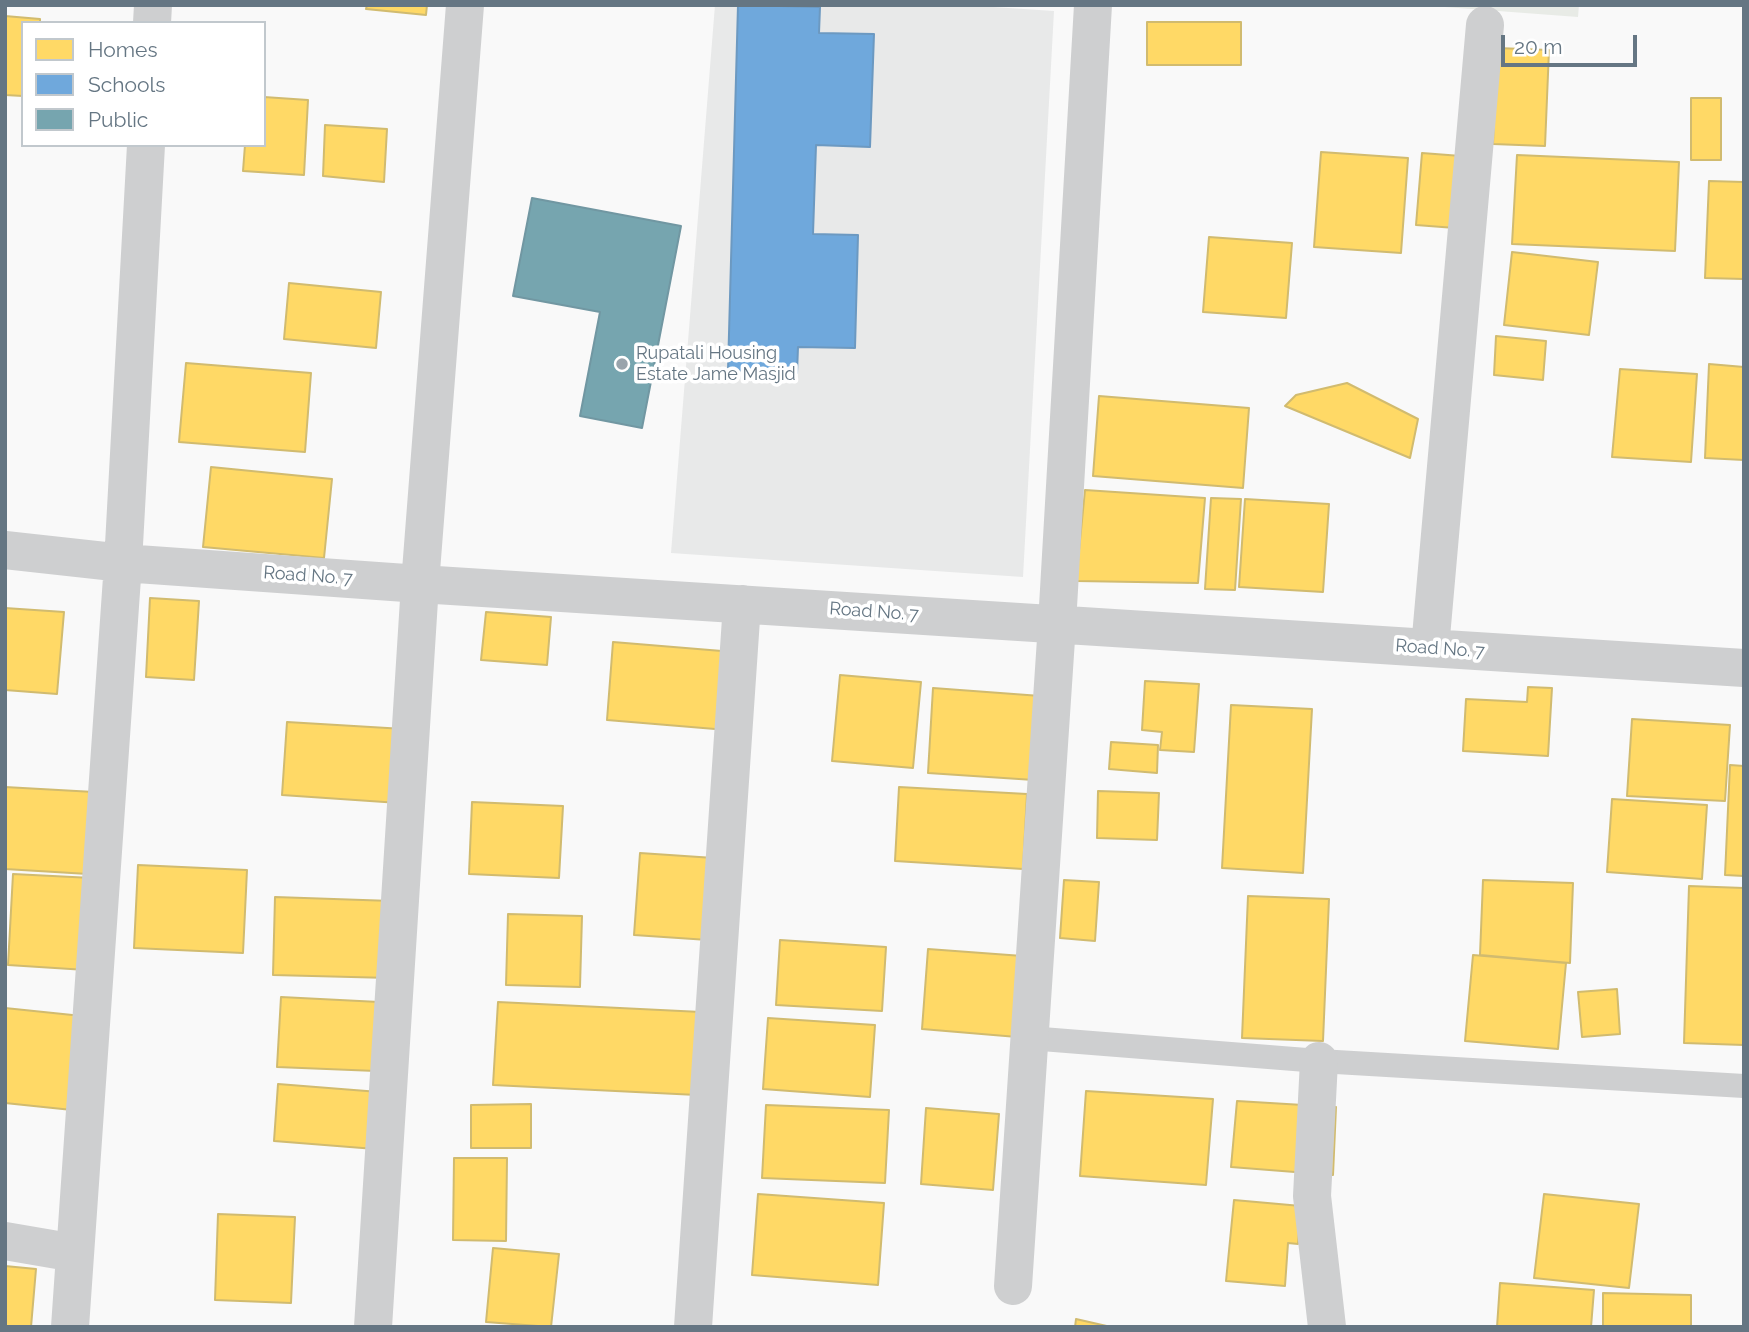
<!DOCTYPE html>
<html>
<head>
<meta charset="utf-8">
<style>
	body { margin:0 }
	#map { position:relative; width:1749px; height:1332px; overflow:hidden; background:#f9f9f9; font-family:Raleway,sans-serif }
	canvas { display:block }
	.frame { position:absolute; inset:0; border:7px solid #657683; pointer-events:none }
	.legend { position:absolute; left:21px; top:21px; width:245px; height:126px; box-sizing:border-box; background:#fff; border:2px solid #c1c8cd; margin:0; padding:9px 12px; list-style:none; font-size:21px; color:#657683 }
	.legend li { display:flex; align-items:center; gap:14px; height:35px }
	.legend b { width:35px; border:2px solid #c1c8cd }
	.scale { position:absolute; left:1501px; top:35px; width:136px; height:32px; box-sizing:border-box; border:4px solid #657683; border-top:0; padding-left:9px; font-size:21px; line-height:24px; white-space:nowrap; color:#657683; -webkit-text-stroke:5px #fff; paint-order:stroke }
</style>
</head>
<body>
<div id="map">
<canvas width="1749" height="1332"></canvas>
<div class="frame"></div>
<ul class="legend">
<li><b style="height:19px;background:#ffd966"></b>Homes</li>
<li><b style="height:19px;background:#6fa8dc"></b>Schools</li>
<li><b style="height:19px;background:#76a5af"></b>Public</li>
</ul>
<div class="scale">20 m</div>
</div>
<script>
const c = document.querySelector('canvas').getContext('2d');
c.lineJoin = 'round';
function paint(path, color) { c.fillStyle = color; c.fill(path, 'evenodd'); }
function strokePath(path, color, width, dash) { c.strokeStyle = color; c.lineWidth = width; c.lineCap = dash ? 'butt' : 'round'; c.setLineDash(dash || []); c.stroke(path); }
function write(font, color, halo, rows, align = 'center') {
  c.font = font + ' Raleway,sans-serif'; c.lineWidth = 7; c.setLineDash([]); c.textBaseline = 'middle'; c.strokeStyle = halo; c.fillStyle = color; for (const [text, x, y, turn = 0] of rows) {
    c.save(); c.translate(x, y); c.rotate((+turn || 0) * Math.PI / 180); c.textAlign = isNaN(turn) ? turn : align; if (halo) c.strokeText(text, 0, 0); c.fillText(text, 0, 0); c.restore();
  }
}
paint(new Path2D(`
	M715 5H963L1054 11 1023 577 671 553Z`), '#e8e9e9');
paint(new Path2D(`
	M1418 5H1579L1578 17Z`), '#e8ebe6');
const homes = new Path2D(`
	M367 5H427L426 15 366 9Z
	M5 16 40 19V23H23V96L5 95Z
	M1147 22H1241V65H1147Z
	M1497 48 1549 50 1545 146 1493 144Z
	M264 97 308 100 304 175 243 171 245 145H264Z
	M1691 98H1721V160H1691Z
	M325 125 387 129 384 182 323 176Z
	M1321 152 1408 158 1401 253 1314 247Z
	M1422 153 1461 156 1455 228 1416 225Z
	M1517 155 1679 162 1675 251 1512 244Z
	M1709 181 1744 182V279L1705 278Z
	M1209 237 1292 243 1286 318 1203 312Z
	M1512 252 1598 262 1589 335 1504 325Z
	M289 283 381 292 376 348 284 339Z
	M1496 336 1546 341 1543 380 1494 375Z
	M186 363 311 373 305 452 179 442Z
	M1709 364 1744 367V460L1705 458Z
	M1620 369 1697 374 1691 462 1612 457Z
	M1347 383 1418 419 1410 458 1285 406 1296 395Z
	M1099 396 1249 408 1243 488 1093 476Z
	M211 467 332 479 324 558 203 547Z
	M1085 490 1205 498 1198 583 1076 581Z
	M1211 498 1241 499 1235 590 1205 589Z
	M1245 499 1329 504 1323 592 1239 587Z
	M150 598 199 601 194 680 146 677Z
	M5 608 64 612 57 694 5 690Z
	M486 612 551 617 547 665 481 660Z
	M613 642 734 652 727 730 607 720Z
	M840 675 921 682 913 768 832 761Z
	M1145 681 1199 684 1194 752 1160 750 1162 732 1142 730Z
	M1528 687 1552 688 1548 756 1463 751 1466 699 1527 702Z
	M933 688 1054 697 1049 781 928 773Z
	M1231 705 1312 709 1303 873 1222 868Z
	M1632 719 1730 725 1725 801 1627 796Z
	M287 722 404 729 399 803 282 795Z
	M1111 742 1158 745 1157 773 1109 769Z
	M1730 765 1744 766V876L1725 875Z
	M5 787 94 792 88 874 5 869Z
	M899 787 1027 794 1023 869 895 861Z
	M1098 791 1159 793 1157 840 1097 838Z
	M1612 799 1707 805 1702 879 1607 872Z
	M472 802 563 806 559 878 469 874Z
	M640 853 714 858 708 940 634 935Z
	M138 865 247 870 243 953 134 948Z
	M13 874 92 878 86 970 8 965Z
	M1064 880 1099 882 1095 941 1060 938Z
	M1483 880 1573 883 1570 963 1480 955Z
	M1689 886 1744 888V1045L1684 1043Z
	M1248 896 1329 899 1323 1041 1242 1038Z
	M275 897 392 901 390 978 273 975Z
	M508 914 582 916 580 987 506 985Z
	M780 940 886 947 882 1011 776 1005Z
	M928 949 1036 957 1029 1038 922 1029Z
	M1473 955 1566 963 1558 1049 1465 1041Z
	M1617 989 1620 1034 1582 1037 1578 992Z
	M281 997 379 1002 376 1071 277 1067Z
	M498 1002 701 1012 697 1095 493 1085Z
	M5 1008 82 1016 72 1110 5 1103Z
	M768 1018 875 1025 870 1097 763 1089Z
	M278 1084 379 1092 375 1149 274 1141Z
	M1086 1091 1213 1099 1206 1185 1080 1176Z
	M1237 1101 1336 1107 1333 1175 1231 1167Z
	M531 1104V1148H471V1105Z
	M766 1105 889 1110 885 1183 762 1178Z
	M926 1108 999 1114 993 1190 921 1184Z
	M454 1158H507L506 1241 453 1240Z
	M758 1194 884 1203 878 1285 752 1275Z
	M1544 1194 1639 1204 1629 1288 1534 1278Z
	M1234 1200 1301 1206 1298 1244 1288 1243 1285 1286 1226 1281Z
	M218 1214 295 1217 291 1303 215 1300Z
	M493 1248 559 1254 551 1327 486 1322Z
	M5 1266 36 1269 31 1327H5Z
	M1500 1283 1594 1290 1591 1327H1497Z
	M1603 1293 1691 1295V1327H1603Z
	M1076 1319 1111 1327H1075Z`);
paint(homes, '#ffd966');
strokePath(homes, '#d1bb6f', 2);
const schools = new Path2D(`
	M738 5 820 7 819 33 874 34 870 147 816 145 813 234 858 235 855 348 798 347 797 373 728 370Z`);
paint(schools, '#6fa8dc');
strokePath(schools, '#6c99c1', 2);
const public = new Path2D(`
	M532 198 681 226 642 428 580 416 600 312 513 296Z`);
paint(public, '#76a5af');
strokePath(public, '#7197a2', 2);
strokePath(new Path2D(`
	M1029 1038 1319 1061 1744 1086`), '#cecfd0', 24);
strokePath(new Path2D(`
	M152 23 153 5
	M5 550 123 563 420 584 1744 668
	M1430 648 1485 25
	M1319 1061 1312 1196 1327 1327
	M5 1241 75 1253
	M1013 1286 1057 624 1093 5
	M70 1327 123 563 146 145
	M373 1327 420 584 465 5
	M693 1327 742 604`), '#cecfd0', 38);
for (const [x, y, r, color] of [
	[622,364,7,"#99a4ac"]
]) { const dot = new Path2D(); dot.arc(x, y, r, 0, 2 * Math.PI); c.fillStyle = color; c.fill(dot); strokePath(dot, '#fff', 2.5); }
write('18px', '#657683', '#fff', [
	["Rupatali Housing",636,354],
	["Estate Jame Masjid",636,375]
], 'left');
write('18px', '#657683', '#fff', [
	["Road No. 7",308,576,4],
	["Road No. 7",874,612,4],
	["Road No. 7",1440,649,4]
]);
</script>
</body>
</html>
